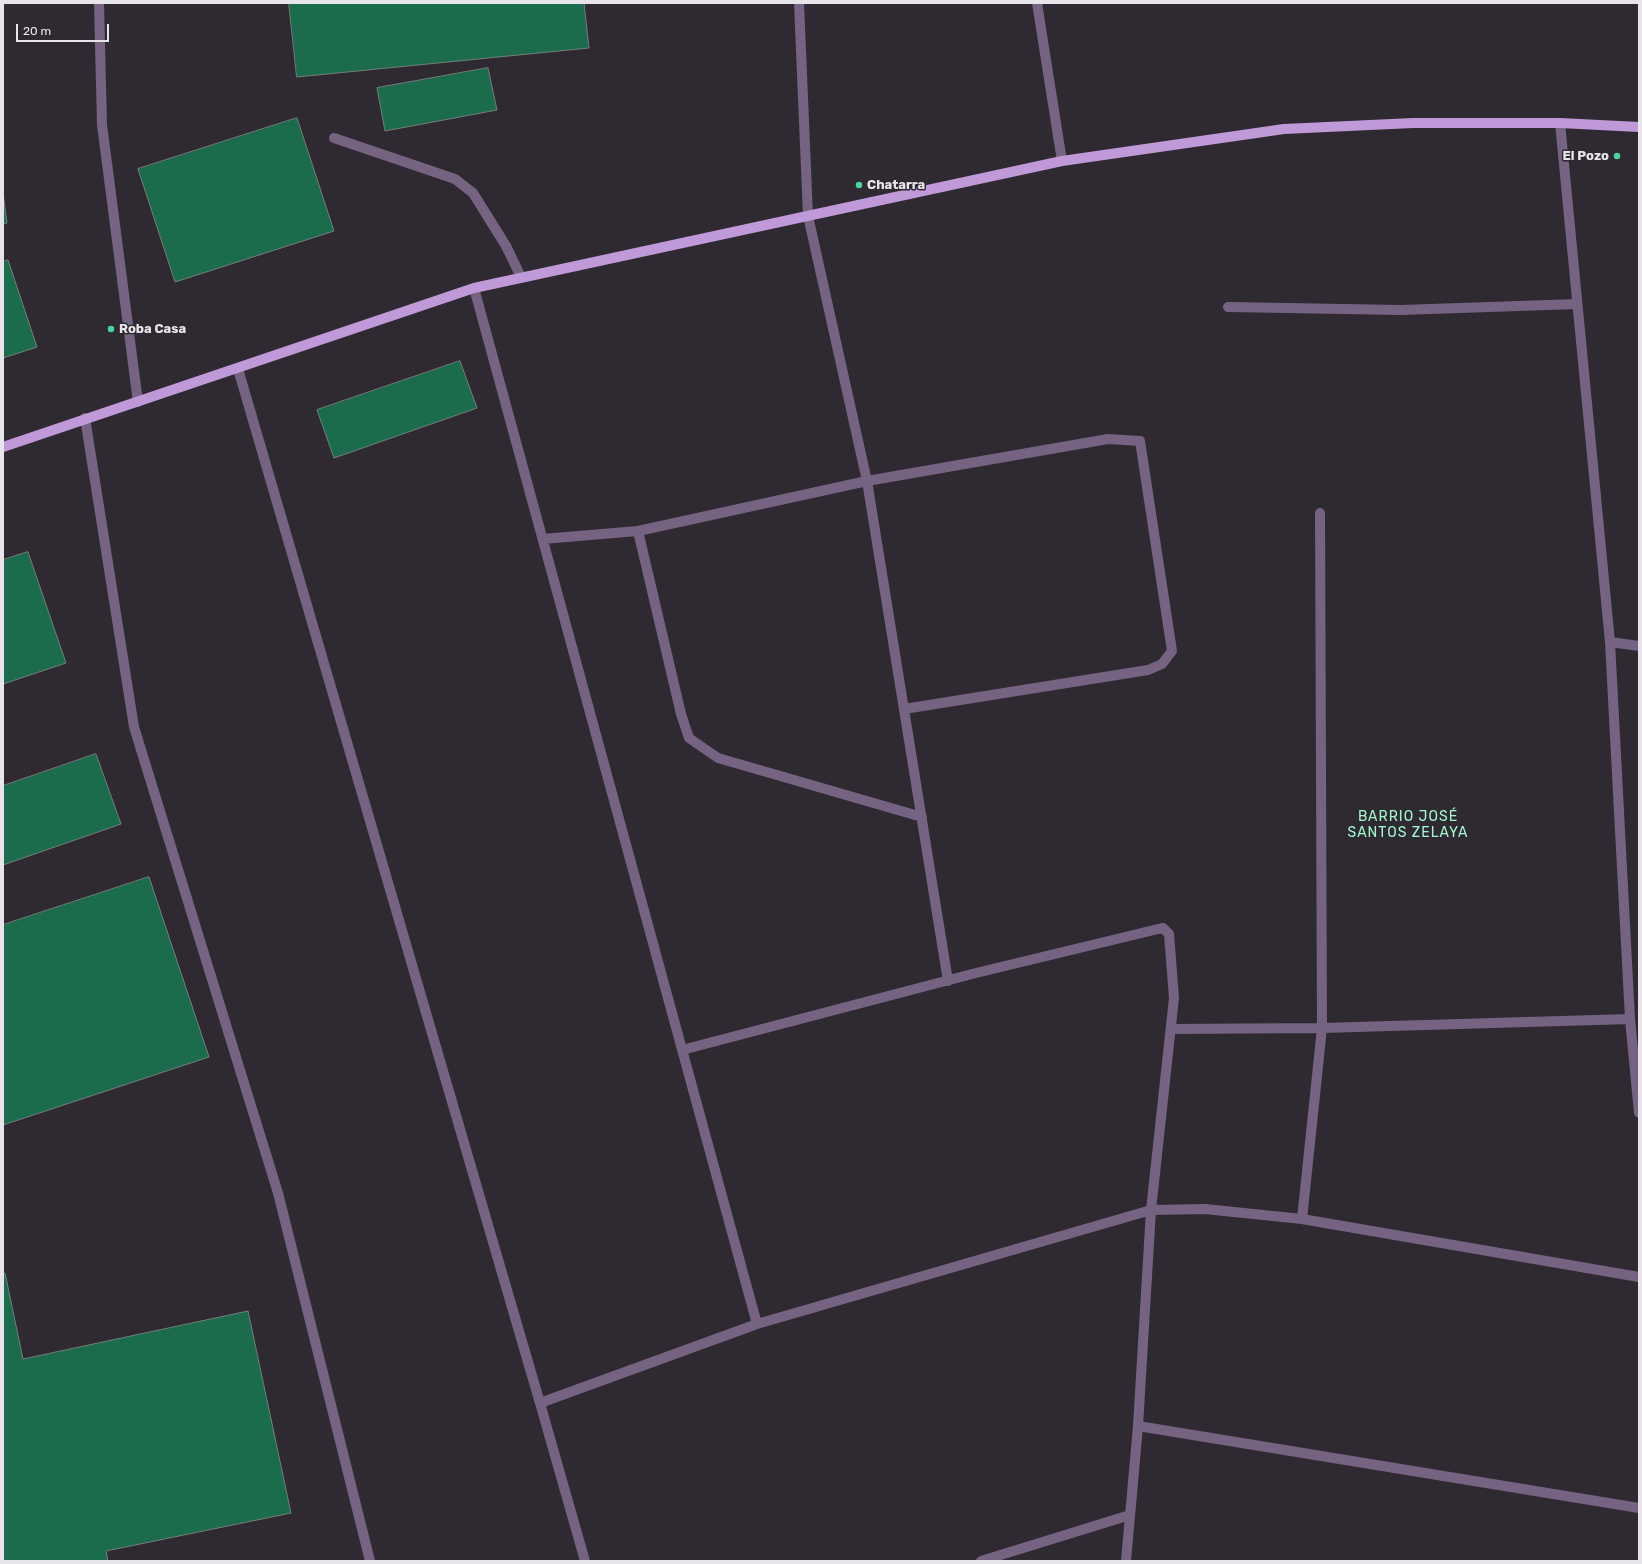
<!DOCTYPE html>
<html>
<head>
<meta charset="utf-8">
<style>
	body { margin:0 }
	#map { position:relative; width:1642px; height:1564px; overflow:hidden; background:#2f2a32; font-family:Rubik,sans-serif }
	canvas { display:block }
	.frame { position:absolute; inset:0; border:4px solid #e8e5ea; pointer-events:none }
	.scale { position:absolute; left:16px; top:24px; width:93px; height:18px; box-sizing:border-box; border:2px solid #e8e5ea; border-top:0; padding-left:5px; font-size:12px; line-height:14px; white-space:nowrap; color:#e8e5ea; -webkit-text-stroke:3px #2f2a32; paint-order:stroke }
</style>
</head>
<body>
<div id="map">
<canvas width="1642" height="1564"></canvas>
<div class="frame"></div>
<div class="scale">20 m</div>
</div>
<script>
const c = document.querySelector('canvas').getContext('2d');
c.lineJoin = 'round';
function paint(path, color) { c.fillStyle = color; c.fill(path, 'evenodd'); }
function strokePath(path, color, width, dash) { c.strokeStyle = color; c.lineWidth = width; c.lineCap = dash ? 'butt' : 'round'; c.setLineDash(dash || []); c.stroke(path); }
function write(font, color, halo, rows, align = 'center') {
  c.font = font + ' Rubik,sans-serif'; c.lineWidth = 3; c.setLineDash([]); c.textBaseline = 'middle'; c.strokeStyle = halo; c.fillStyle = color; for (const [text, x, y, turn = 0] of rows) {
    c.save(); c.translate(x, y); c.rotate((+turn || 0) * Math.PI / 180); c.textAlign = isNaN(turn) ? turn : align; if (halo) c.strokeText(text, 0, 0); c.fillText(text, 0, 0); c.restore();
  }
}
const building = new Path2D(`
	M289 3H584L589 48 297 77Z
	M488 68 497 110 385 131 377 88Z
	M297 118 334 231 175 282 138 169Z
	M3 193 7 223 3 224Z
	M8 260 37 347 3 358V262Z
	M460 361 477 408 334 458 317 410Z
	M28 552 66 663 3 684V560Z
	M96 754 121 824 3 865V786Z
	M149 877 209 1057 3 1125V925Z
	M3 1273H5L23 1359 248 1311 291 1513 106 1551 108 1561H3Z`);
paint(building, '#1a6c4d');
strokePath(building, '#747f7a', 1);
strokePath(new Path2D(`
	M99 3 102 125 138 402
	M799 3 808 216 867 481 948 981
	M1037 3 1062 161
	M1560 123 1610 642 1630 1019 1639 1113
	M334 138 455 179 473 193 506 246 521 277
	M474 288 757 1324
	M1228 307 1401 310 1577 304
	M238 369 540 1403
	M85 418 134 727 278 1193 370 1561
	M638 531 681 714 689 738 718 758 922 817
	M543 539 638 531 867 481 1108 439 1140 441 1172 651 1162 664 1148 670 904 709
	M1610 642 1639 646
	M1171 1029 1322 1028 1630 1019
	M682 1050 976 973 1154 930 1163 928 1169 934 1174 998 1151 1210 1138 1426 1126 1561
	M1302 1219 1322 1028 1320 513
	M1138 1426 1639 1508
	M585 1561 540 1403 757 1324 1151 1210 1205 1209 1302 1219 1639 1277
	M981 1561 1130 1515`), '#766382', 10);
strokePath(new Path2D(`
	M3 447 474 288 1062 161 1284 129 1413 123H1560L1639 127`), '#c099d8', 10);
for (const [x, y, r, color] of [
	[1617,156,4,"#49d49d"],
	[859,185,4,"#49d49d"],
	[111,329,4,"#49d49d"]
]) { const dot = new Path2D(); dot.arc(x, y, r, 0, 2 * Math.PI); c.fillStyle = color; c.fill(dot); strokePath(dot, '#2f2a32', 1.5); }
write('bold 13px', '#e8e5ea', '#2f2a32', [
	["El Pozo",1609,156,"right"],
	["Chatarra",867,185],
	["Roba Casa",119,329]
], 'left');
c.letterSpacing = '1px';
write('14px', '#a1f6ce', '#2f2a32', [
	["BARRIO JOSÉ",1408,817],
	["SANTOS ZELAYA",1408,833]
]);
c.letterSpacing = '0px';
</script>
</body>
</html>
